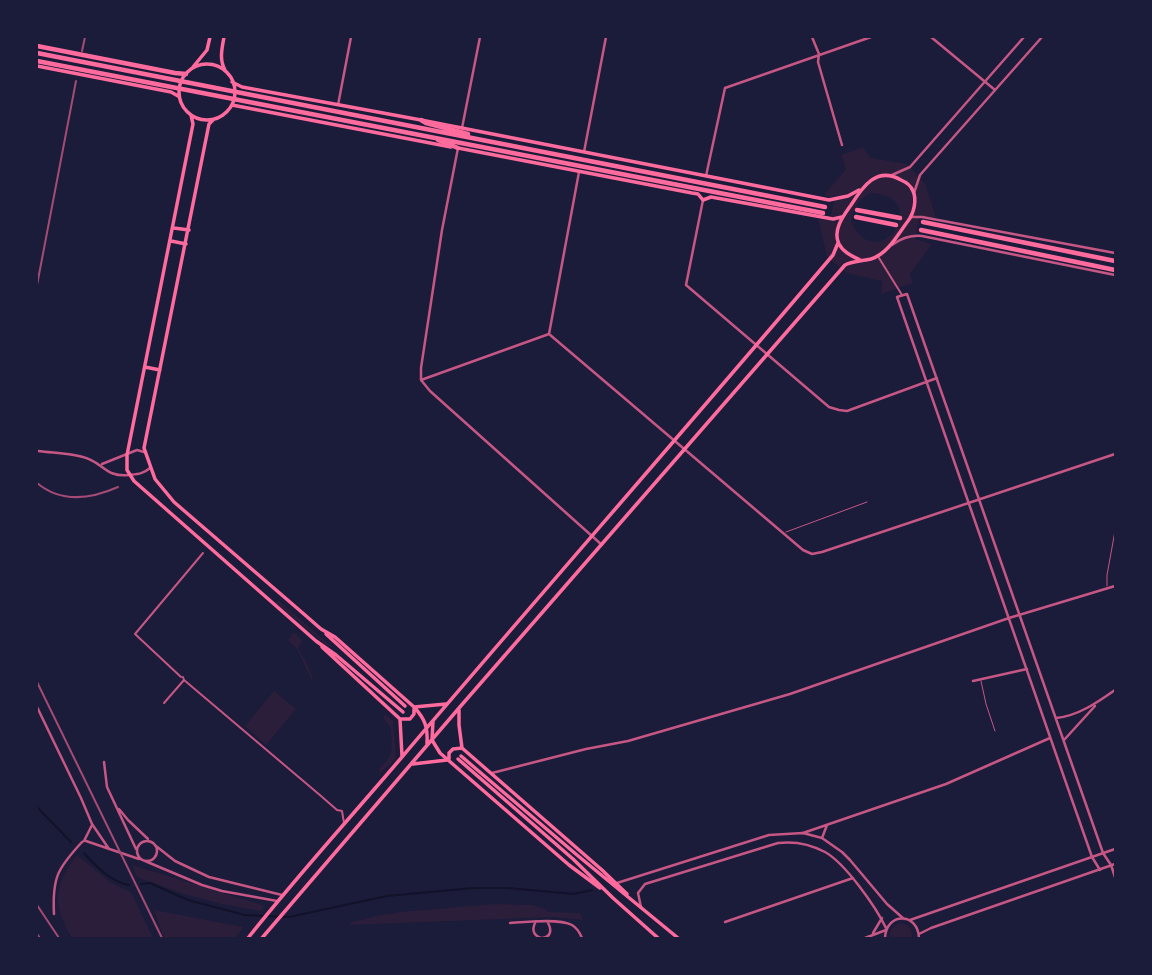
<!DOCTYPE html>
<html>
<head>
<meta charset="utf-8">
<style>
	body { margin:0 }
	#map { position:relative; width:1152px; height:975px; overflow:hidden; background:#1b1b3a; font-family:Overpass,sans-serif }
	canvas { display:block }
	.frame { position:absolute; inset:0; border:38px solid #1b1b3a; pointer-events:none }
</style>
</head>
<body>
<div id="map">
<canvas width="1152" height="975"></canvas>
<div class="frame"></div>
</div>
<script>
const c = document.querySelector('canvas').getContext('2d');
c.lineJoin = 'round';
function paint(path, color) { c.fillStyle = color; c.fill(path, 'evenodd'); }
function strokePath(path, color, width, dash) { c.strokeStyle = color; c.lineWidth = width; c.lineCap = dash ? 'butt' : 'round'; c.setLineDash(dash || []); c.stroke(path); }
paint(new Path2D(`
	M863 147 870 158 907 164 925 184 936 217 919 219 915 239 932 244 910 274 913 283 881 294 882 281 847 273 827 257 818 219 830 220 834 202 825 194 846 169 841 155ZM872 193C880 194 887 195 893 200 918 220 872 270 851 221 856 205 858 200 872 193Z
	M278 600 331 646 330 647 326 645 276 603Z
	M294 632 302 641 298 648 307 664 313 679 312 681 297 649 288 640Z
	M274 691 296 709 266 745 245 726Z
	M385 714 393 721 396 757 391 764 378 774C380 766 384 765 388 759 394 751 391 738 391 728L383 718Z
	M77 855 111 883 131 892 153 938H73C67 932 65 925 62 918 52 894 62 874 77 855Z
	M132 865 265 906 260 911 222 904 184 894 137 877Z
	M494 904 531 905 543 908 549 912 580 913 583 920 554 917 349 925 352 922 381 915 401 912Z
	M154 910 243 927 236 938H164Z
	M899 923C908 923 913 929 912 938H890C889 931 892 926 899 923Z`), '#2a1e3b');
strokePath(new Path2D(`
	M37 807 71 842
	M84 853C96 867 111 882 129 885
	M141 884 150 883 188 900 245 915 289 917 387 896 474 888H508L574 894 592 890`), '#12122b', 2);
strokePath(new Path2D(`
	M786 532 867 502
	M1107 586V575L1115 531
	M981 681 986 704 995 731`), '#c65784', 1);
strokePath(new Path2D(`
	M879 258 902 295
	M181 677 135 634 203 553
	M183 677 184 680 321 796 337 810 342 811 344 823
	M164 703 184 680`), '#c65784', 2);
strokePath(new Path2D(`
	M812 37 819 54 818 62 842 145
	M931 37 995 90
	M338 105 351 37
	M462 128 480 37
	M458 148 442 230 421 368V380L430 391 602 545
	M584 152 606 37
	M579 172 549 334 803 550 812 554 822 552 1115 454
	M706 176 725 88 871 37
	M703 200 686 285 829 407 839 410 847 411 937 378
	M911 217H922L1115 253
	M892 245C902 238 910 235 922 236L1115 275
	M421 380 549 334
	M38 451C53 453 69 453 83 457 103 462 106 478 129 475 138 474 143 474 150 468
	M102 464 137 450 144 452
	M973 681 1027 669
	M37 707 81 798 92 824 109 849
	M1056 718C1078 716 1098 702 1115 690
	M1064 740 1095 706
	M104 762 107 787 136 849
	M492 773 586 749 628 741 790 694 1009 618 1115 586
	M119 809 128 820 148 839
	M803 833 946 784 1050 738
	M822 838 827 825
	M137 851a10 10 0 1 1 20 0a10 10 0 1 1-20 0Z
	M86 841 139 859
	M156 846 175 861 209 877 282 895
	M145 861 202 885 222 891 277 901
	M1100 870 1092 857 1072 800 897 297 907 294 1103 853
	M54 914C52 877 58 868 82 842L84 841 92 825
	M536 921C532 928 532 935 541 938
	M725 922 853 878
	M510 923C524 922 560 918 572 925 577 928 580 933 582 938
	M542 938C551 937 552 930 548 923`), '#c65784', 2.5);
strokePath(new Path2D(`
	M892 175 910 167 1024 37
	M914 193 920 175 1042 37
	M1103 853 1111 865 1115 877
	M617 883 769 835 803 833 822 838 842 852 850 860 887 904 904 919
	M641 907 638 893 645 884 778 843C794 841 810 844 825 852 845 863 876 907 886 928
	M910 920 1115 849
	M873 933 882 918
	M919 934 931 928 1115 864
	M865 938 886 930
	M885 938C886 912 918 912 919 938`), '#c65784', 2.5);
strokePath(new Path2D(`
	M224 37C222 49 219 59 225 70
	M179 92a28 28 0 1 1 56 0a28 28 0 1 1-56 0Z
	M37 66 171 92 178 96
	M193 67 207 50 210 37
	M232 82 242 87 421 120 829 200 848 196 859 190
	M232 105 451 147
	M191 115 193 124 127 455V470L134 481 316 641 336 655 403 712
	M213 120 209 124 144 448 155 479 174 502 305 615 321 629 335 637 414 707C425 719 428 727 427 744
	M458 148 692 193 698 194 703 200 711 197 833 219 842 217
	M174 228 189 230
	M171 241 186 244
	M145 367 160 370
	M326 634 405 706
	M322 647 400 719 402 756
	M414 707 446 704
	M459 710V725L462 748 602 870 627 894
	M401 719H410L414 714V709
	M433 721 432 740 440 753 569 865 600 888
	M461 756 577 855 678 938
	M449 759V753L453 749 462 748
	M458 759 573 859 613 898 658 938
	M413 764 447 760
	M248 938C297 876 351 817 402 757 545 589 691 423 833 255L838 243
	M262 938 459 708 845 265C853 261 862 261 871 259 888 254 898 234 908 221 914 213 917 200 913 191 911 186 906 182 901 180 877 166 863 186 851 205 844 215 832 230 839 244 843 252 852 256 860 260`), '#ff6b9d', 3.5);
strokePath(new Path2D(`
	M37 46 175 73 186 74
	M37 53 825 207
	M37 61 823 213
	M421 120 426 123 468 134
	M438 140 458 148
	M857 210 900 218
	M856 217 896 225
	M923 222 1115 261
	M921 230 1115 270`), '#ff6b9d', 4.5);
strokePath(new Path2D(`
	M82 51 85 37
	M37 285 76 81
	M37 483C61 503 91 499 118 487
	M37 682 162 938
	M37 905 59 938
	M37 934 40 938`), '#a44b75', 2);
</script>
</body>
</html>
